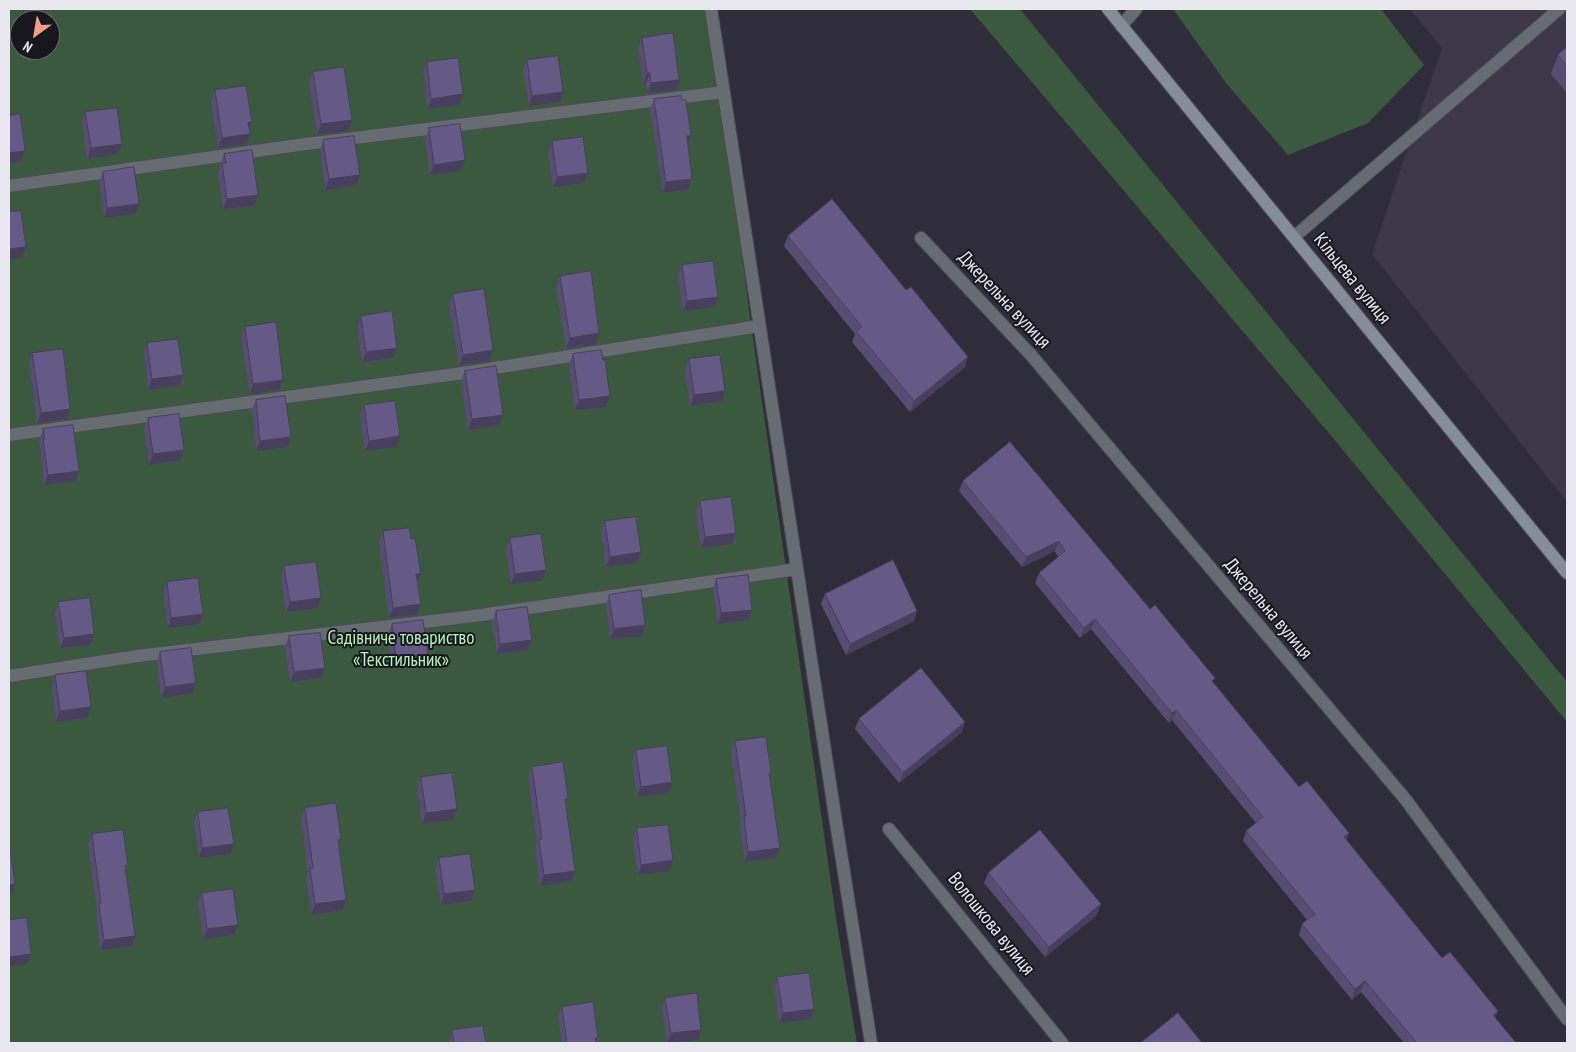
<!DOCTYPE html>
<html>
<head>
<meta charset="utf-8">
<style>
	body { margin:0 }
	#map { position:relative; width:1576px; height:1052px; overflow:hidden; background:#302d3b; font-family:"PT Sans Narrow",sans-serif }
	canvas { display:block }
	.frame { position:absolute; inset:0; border:10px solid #e9e7f0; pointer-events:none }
	.north { position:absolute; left:10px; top:10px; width:50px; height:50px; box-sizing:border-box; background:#18171d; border:1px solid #6c6a71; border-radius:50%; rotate:212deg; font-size:14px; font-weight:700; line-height:20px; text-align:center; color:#e9e7f0 }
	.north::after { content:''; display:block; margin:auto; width:18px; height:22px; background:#f49e87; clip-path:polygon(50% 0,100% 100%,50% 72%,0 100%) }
</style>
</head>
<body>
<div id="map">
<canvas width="1576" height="1052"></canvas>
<div class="frame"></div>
<div class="north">N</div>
</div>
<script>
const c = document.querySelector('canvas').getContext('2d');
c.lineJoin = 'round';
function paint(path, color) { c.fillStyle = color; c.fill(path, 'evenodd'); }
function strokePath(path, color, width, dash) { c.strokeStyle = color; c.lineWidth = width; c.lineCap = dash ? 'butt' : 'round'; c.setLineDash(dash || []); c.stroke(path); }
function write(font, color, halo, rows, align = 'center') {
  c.font = font + ' "PT Sans Narrow",sans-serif'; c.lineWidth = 4; c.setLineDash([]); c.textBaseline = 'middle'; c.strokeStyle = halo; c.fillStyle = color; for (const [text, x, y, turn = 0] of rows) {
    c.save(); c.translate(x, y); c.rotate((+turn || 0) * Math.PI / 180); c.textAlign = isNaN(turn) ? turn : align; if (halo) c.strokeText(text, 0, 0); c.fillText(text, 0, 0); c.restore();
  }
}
paint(new Path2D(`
	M1410 9H1567V502L1372 254 1442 48Z`), '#3c3848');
paint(new Path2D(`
	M9 9H713L749 311 836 918 857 1043H9ZM20 20H50V50H20Z
	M970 9H1020L1567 682V722L1328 432Z
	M1173 9H1381L1424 65 1368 123 1288 155 1226 83Z`), '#3b593f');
const lane = new Path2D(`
	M711 9 835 816 871 1043
	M1121 26 1136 9
	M9 186 298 145 724 92
	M1294 237 1559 9
	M9 435 463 373 759 326
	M9 676 137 656 474 616 797 569`);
const street = new Path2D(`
	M921 238 1031 355 1406 800 1567 1019
	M889 829 1062 1043`);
const secondary = new Path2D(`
	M1108 9 1567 573`);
strokePath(lane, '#4e4b58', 14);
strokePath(street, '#4e4b58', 14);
strokePath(secondary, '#4e4b58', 14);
strokePath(lane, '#666c71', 12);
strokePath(street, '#666c71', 12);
strokePath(secondary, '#858d96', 12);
paint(new Path2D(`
	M642 38 676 90 648 93 646 83 643 84 638 48Z
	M1567 47V93L1551 74 1558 55Z
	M527 60 563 92 560 102 529 106 523 70Z
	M427 62 459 105 428 109 423 73Z
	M313 72 348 131 317 134 309 82Z
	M215 90 252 122 249 130 246 144 218 148 211 100Z
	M654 99 688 145 692 179 689 189 663 193 650 109Z
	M85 112 122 144 118 154 87 159 82 122Z
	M429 128 461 171 430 175 425 139Z
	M323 140 356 185 325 190 320 150Z
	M552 141 584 183 553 187 548 152Z
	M224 154 254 206 223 209 218 173Z
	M103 172 139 204 135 214 104 218 99 182Z
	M788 236 965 367 910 412 852 342 855 334 784 246Z
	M682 265 718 297 714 307 683 311 678 275Z
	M560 276 599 333 596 344 566 348 556 286Z
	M453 294 489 361 459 365 449 304Z
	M361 316 393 358 362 362 357 326Z
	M245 327 279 390 250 394 241 337Z
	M147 343 183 375 180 385 148 390 144 353Z
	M32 353 70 409 67 419 37 423 29 363Z
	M573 354 603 360 610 396 606 407 575 410 569 364Z
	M689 359 725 391 722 401 690 406 685 370Z
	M465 371 499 425 468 430 461 381Z
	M256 400 291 437 288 447 256 451 252 410Z
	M364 405 396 447 365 451 360 415Z
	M148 418 184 450 180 460 149 465 144 429Z
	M43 429 79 471 76 481 44 485 40 449V446L39 439Z
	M1010 442 1150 609 1214 683 1299 787 1347 840 1442 958 1498 1011 1495 1018 1516 1043H1404L1361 992 1352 1000 1299 935 1302 924 1307 920 1243 841 1246 831 1256 823 1172 720 1169 723 1091 629 1080 638 1035 583 1039 573 1058 557 1055 551 1022 567 959 491 963 481Z
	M700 501 732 544 701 548 696 512Z
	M605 521 641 552 637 563 606 567 601 531Z
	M383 531 411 539 421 574 417 583V615L389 618 379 542Z
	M510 538 542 581 511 584 506 549Z
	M284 566 317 608 286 612 281 577Z
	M716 579 748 620 718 624 713 589Z
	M167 582 203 614 199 624 168 628 163 592Z
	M825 594 917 611 914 621 846 655 821 604Z
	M609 595 645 625 642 636 610 639 606 605Z
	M58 602 94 634 91 645 60 648 55 613Z
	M496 611 532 640 528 650 497 654 492 622Z
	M392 624 424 664 392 668 388 634Z
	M289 636 325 668 321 678 290 682 285 647Z
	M160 652 193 693 161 698 157 662Z
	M55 675 88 717 56 722 52 685Z
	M859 719 962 732 899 783 855 729Z
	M735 741 771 773 770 777 776 858 745 862 740 826 741 823 731 752Z
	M636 750 672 782 668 793 637 797 632 761Z
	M532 767 566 805 571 881 540 886 535 850 537 844 528 777Z
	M421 777 453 820 422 824 417 788Z
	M305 808 342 910 311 915 306 878 308 872 301 818Z
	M198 812 230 854 199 858 194 822Z
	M637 828 673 860 669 871 638 875 633 839Z
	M92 834 128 865 126 871 132 946 100 950 96 914 97 910 88 844Z
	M439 858 475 890 471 901 441 905 435 869Z
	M988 873 1097 915 1045 957 984 883Z
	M202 893 234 935 203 939 198 903Z
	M777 977 814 1009 810 1019 779 1023 774 987Z
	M665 998 698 1040 667 1043 662 1008Z
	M562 1007 596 1043H562L558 1017Z
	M452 1030 486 1043H449V1041Z`), '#574d72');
paint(new Path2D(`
	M647 73H650L646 83 643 84Z
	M679 80 676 90 648 93 651 83Z
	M563 92 560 102 529 106 532 96Z
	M463 94 459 105 428 109 431 99Z
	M352 120 348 131 317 134 321 124Z
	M248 122H252L248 132Z
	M250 134 246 144 218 148 222 138Z
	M687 136H691L687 146Z
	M122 144 118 154 87 159 91 148Z
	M25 151 21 161 9 163V153Z
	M465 160 461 171 430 175 434 165Z
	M588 173 584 183 553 187 557 177Z
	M360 175 356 185 325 190 329 179Z
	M692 179 689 189 663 193 666 182Z
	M258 195 254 206 223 209 227 199Z
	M139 204 135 214 104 218 107 208Z
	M26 247 22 257 9 259V249Z
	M718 297 714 307 683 311 687 301Z
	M599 333 596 344 566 348 570 338Z
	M397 348 393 358 362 362 366 352Z
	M493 350 489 361 459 365 463 355Z
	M968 357 965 367 910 412 914 401Z
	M183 375 180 385 148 390 152 379Z
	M283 380 279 390 250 394 253 384Z
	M725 391 722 401 690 406 694 395Z
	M610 396 606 407 575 410 579 400Z
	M70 409 67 419 37 423 41 413Z
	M503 415 499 425 468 430 472 419Z
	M400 436 396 447 365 451 369 441Z
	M291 437 288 447 256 451 260 441Z
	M184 450 180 460 149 465 153 454Z
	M79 471 76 481 44 485 48 475Z
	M736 533 732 544 701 548 705 537Z
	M1059 541 1055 551 1022 567 1026 557Z
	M641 552 637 563 606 567 610 557Z
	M546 570 542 581 511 584 515 574Z
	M416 574H421L417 584Z
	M321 598 317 608 286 612 290 602Z
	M421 604 417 615 389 618 393 608Z
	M752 610 748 620 718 624 721 613Z
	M917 611 914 621 846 655 850 644Z
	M203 614 199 624 168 628 171 618Z
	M1095 619 1091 629 1080 638 1084 628Z
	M645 625 642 636 610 639 614 629Z
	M94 634 91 645 60 648 64 638Z
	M532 640 528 650 497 654 500 644Z
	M428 654 424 664 392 668 396 658Z
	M325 668 321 678 290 682 294 672Z
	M196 683 193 693 161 698 165 687Z
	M91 707 88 717 56 722 60 711Z
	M1176 710 1172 720 1169 723 1172 713Z
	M965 722 962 732 899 783 903 773Z
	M672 782 668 793 637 797 641 787Z
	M457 809 453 820 422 824 426 813Z
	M1349 833 1346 843 1344 837Z
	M234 844 230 854 199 858 202 848Z
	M780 848 776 858 745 862 748 852Z
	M673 860 669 871 638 875 641 865Z
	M575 871 571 881 540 886 544 875Z
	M15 884 11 895H9V885Z
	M475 890 471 901 441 905 444 894Z
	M346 900 342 910 311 915 315 904Z
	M1101 904 1097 915 1045 957 1049 947Z
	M238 925 234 935 203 939 207 929Z
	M135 936 132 946 100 950 104 940Z
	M31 954 27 964 9 966V957Z
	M1365 981 1361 992 1352 1000 1355 989Z
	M814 1009 810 1019 779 1023 783 1013Z
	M1498 1011 1494 1021 1493 1015Z
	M701 1030 698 1040 667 1043 671 1033Z`), '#473f5d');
const building = new Path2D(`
	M673 33 679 80 651 83 650 73H647L642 38Z
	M1567 47V66L1558 55Z
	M558 56 563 92 532 96 527 60Z
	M458 58 463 94 431 99 427 62Z
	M344 67 352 120 321 124 313 72Z
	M246 86 252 122H248L250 134 222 138 215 90Z
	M681 96 682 100H686L691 136H687L692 179 666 182 654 99Z
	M117 108 122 144 91 148 85 112Z
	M20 114 25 151 9 153V116Z
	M460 124 465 160 434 165 429 128Z
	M354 136 360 175 329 179 323 140Z
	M583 137 588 173 557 177 552 141Z
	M252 150 258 195 227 199 222 163H226L224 154Z
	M134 167 139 204 107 208 103 172Z
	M832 199 906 290 911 287 968 357 914 401 856 331 862 327 788 236Z
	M21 211 26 247 9 249V212Z
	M713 261 718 297 687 301 682 265Z
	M591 271 599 333 570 338 560 276Z
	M484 289 493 350 463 355 453 294Z
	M392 311 397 348 366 352 361 316Z
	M276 322 283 380 253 384 245 327Z
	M178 339 183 375 152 379 147 343Z
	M63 349 70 409 41 413 32 353Z
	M601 350 603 360H605L610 396 579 400 573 354Z
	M720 355 725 391 694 395 689 359Z
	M496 366 503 415 472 419 465 371Z
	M285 396 291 437 260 441 256 400Z
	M395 401 400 436 369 441 364 405Z
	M179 414 184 450 153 454 148 418Z
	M73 425 79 471 48 475 43 439H45L43 429Z
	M1010 442 1150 609 1155 605 1215 678 1212 681 1299 787 1307 781 1349 833 1344 837 1442 958 1450 952 1498 1011 1493 1015 1516 1043H1417L1365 981 1355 989 1302 924 1315 914 1246 831 1263 817 1176 710 1172 713 1095 619 1084 628 1039 573 1065 551 1059 541 1026 557 963 481Z
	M731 497 736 533 705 537 700 501Z
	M636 517 641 552 610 557 605 521Z
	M409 528 411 539 415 538 421 574H416L421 604 393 608 383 531Z
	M541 534 546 570 515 574 510 538Z
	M893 560 917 611 850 644 825 594Z
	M316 562 321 598 290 602 284 566Z
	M748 575 752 610 721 613 716 579Z
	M198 578 203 614 171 618 167 582Z
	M641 590 645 625 614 629 609 595Z
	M90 598 94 634 64 638 58 602Z
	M527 607 532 640 500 644 496 611Z
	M423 620 428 654 396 658 392 624Z
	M320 633 325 668 294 672 289 636Z
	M191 648 196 683 165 687 160 652Z
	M921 668 965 722 903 773 859 719Z
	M86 671 91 707 60 711 55 675Z
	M766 737 771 773H769L780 848 748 852 744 816H746L735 741Z
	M667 746 672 782 641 787 636 750Z
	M563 762 568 799H565L575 871 544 875 539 840 542 839 532 767Z
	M452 773 457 809 426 813 421 777Z
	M336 803 341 839 338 840 346 900 315 904 310 868H313L305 808Z
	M228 808 234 844 202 848 198 812Z
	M668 825 673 860 641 865 637 828Z
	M123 830 128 865 125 866 135 936 104 940 99 904 101 903 92 834Z
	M1040 830 1101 904 1049 947 988 873Z
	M9 849H10L15 884 9 885Z
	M470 854 475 890 444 894 439 858Z
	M233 889 238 925 207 929 202 893Z
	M27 918 31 954 9 957V920Z
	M809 973 814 1009 783 1013 777 977Z
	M697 993 701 1030 671 1033 665 998Z
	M593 1002 598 1038H595L596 1043H567L562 1007Z
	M1178 1013 1202 1043H1144L1142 1042Z
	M483 1026 486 1043H454L452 1030Z`);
paint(building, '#655a85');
strokePath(building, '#473f5d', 1);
write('19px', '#e9e7f0', '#18171d', [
	["Кільцева вулиця",1352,279,51],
	["Джерельна вулиця",1004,300,47],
	["Джерельна вулиця",1268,609,50],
	["Волошкова вулиця",991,924,51]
]);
write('19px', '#b5f4bc', '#18171d', [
	["Садівниче товариство",401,639],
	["«Текстильник»",401,661]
]);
</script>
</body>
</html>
